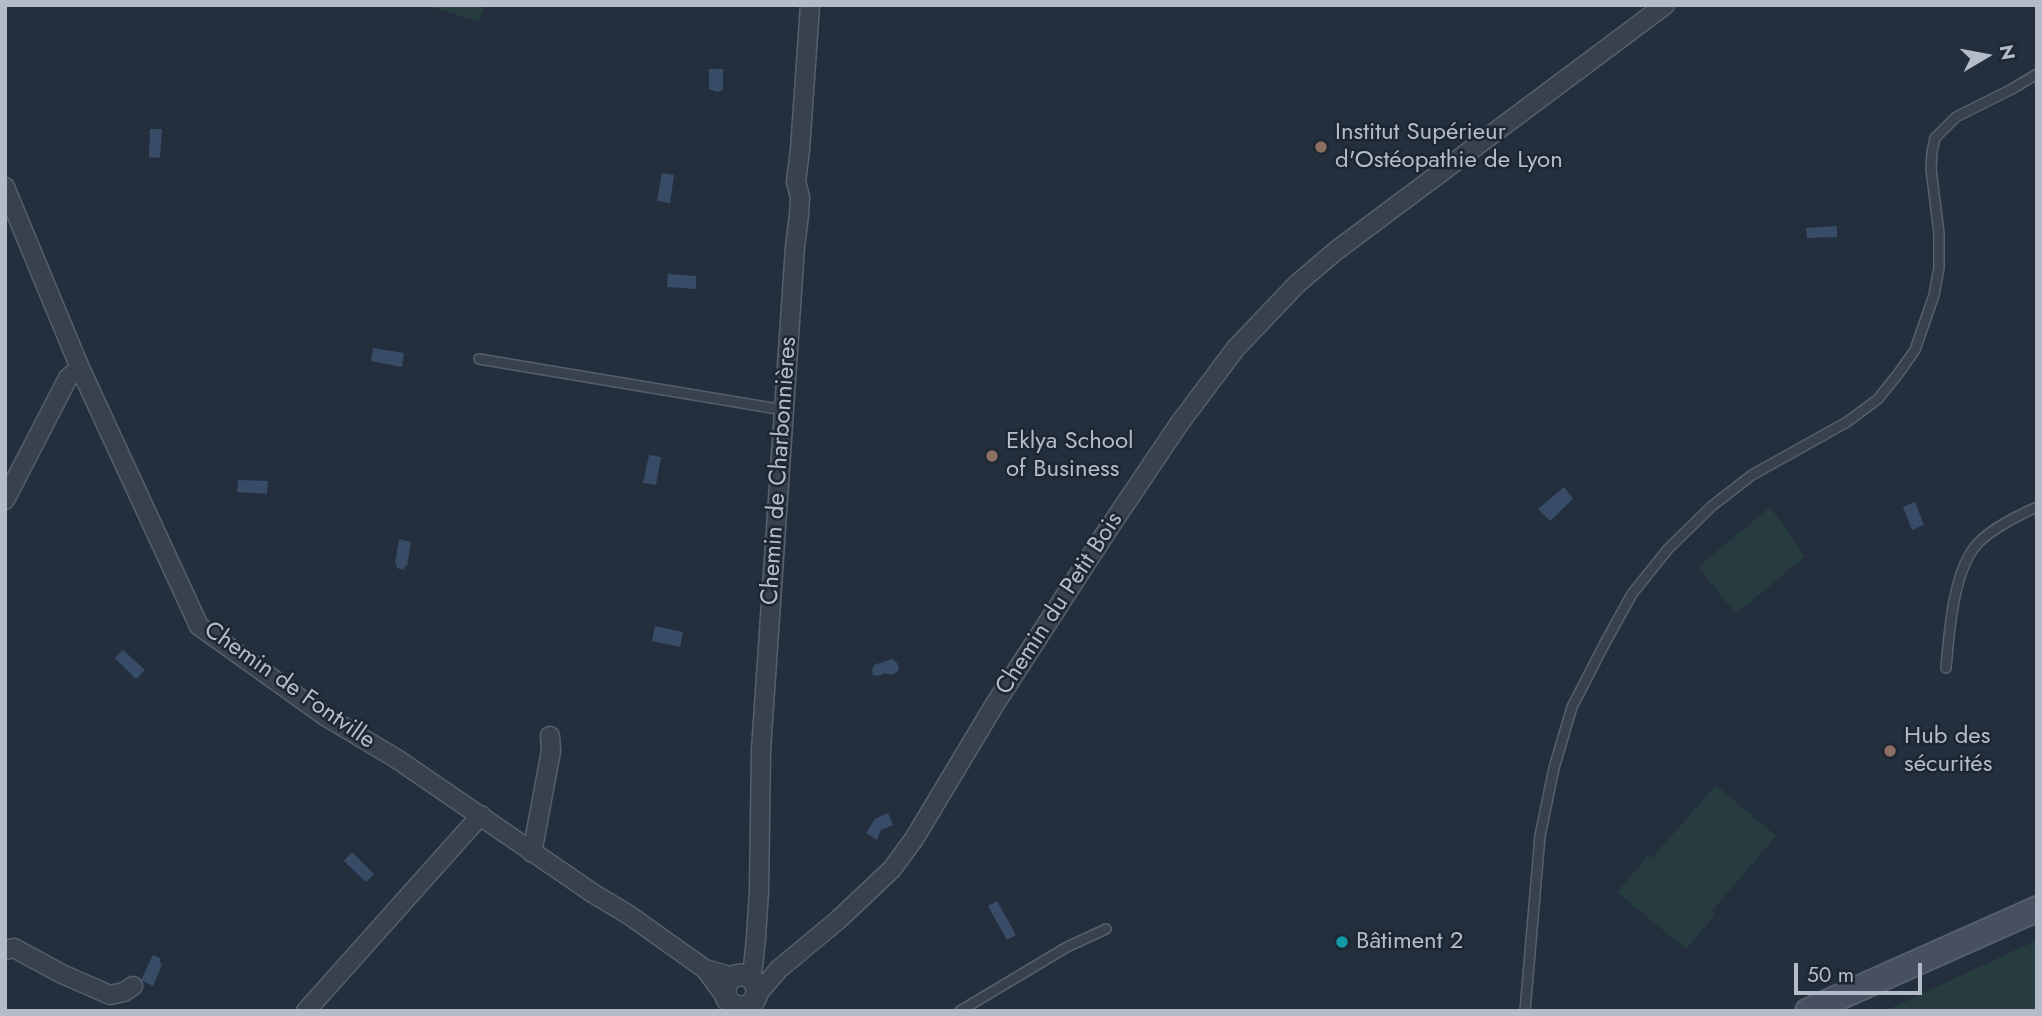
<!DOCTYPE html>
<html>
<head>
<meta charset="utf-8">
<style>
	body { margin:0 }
	#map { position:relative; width:2042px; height:1016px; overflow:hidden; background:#242f3e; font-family:Jost,sans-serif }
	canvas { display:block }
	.frame { position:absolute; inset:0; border:7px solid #b4bcc9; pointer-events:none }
	.north { position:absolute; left:1951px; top:21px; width:70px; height:70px; -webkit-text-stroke:5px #1d2633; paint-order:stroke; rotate:80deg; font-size:19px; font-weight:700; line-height:28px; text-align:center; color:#b4bcc9 }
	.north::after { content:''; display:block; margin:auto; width:24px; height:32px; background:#b4bcc9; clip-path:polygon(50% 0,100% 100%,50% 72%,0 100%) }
	.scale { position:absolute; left:1794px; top:963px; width:128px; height:32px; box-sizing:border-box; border:4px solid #b4bcc9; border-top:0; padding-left:9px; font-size:21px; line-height:24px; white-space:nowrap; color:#b4bcc9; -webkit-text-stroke:5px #1d2633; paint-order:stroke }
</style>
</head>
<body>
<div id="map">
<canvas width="2042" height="1016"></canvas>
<div class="frame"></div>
<div class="north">N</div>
<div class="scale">50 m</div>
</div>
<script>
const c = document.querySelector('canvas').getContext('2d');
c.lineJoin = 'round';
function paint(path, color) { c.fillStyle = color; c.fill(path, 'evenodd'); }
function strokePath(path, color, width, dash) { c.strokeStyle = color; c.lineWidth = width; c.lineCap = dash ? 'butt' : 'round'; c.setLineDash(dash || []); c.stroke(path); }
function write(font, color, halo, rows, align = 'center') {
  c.font = font + ' Jost,sans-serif'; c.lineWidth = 5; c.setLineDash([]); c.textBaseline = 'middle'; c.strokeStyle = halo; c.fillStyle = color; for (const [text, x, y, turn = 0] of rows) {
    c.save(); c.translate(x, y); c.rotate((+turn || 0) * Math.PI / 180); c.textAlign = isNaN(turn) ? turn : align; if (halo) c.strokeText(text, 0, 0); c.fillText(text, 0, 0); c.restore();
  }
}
paint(new Path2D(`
	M424 5H486L478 21Z
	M1770 507 1805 556 1736 614 1698 567Z
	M1716 785 1776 836 1712 911 1715 915 1686 949 1617 892 1648 856 1651 859Z
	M2037 940V1011H1885Z`), '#263c3f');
paint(new Path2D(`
	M709 69H723V90L717 92 709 89Z
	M150 129H162L160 158 149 157Z
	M662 173 674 175 670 203 657 201Z
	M1837 226V237L1807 238 1806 228Z
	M668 274 696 276V289L667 287Z
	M373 348 404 353 402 367 371 361Z
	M649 455 661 457 656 485 643 483Z
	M238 480 268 481 267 494 237 492Z
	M1564 487 1573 499 1550 521 1538 509Z
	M1915 502 1924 525 1912 530 1903 507Z
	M399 539 411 542 407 566H405L404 570 397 568V565L395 564Z
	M655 626 683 632 680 647 652 641Z
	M123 650 145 670 136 679 115 658Z
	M892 659 898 664 899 669 896 673 891 675 885 673 878 676 873 675 872 670 874 665Z
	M888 813 893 825 881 830 877 840 866 833 875 819Z
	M352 852 374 874 366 882 344 861Z
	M997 901 1016 935 1007 940 988 906Z
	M153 955 160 958V962L162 965 153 986 141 980Z`), '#394c67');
const service = new Path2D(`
	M479 359 784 410
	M1946 668C1949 633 1953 576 1974 548 1985 532 2019 515 2037 507
	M960 1011 1067 947 1106 929
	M1525 1011 1540 836 1554 768 1572 707 1606 641 1632 594 1668 549 1712 506 1752 475 1847 422 1878 399 1898 374 1915 350 1934 295 1939 268V233L1931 169 1932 152 1935 138 1956 117 2012 89 2037 74`);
const minor = new Path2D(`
	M5 187 80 368 199 626 325 716 397 759 594 894 629 915 705 969 733 977
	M5 500 68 378 80 368
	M532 853 551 751 550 736
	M5 950 14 948 62 974 110 995 124 992 133 986
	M705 969 725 996
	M750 978 753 967 756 938 759 891 761 750 795 247 799 215 800 197 796 182 800 150 810 5
	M756 996 779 969 838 920 892 869 914 839 995 704 1107 531 1179 424 1236 348 1297 284 1337 250 1665 5
	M306 1011 481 815`);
const tertiary = new Path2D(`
	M725 991a16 16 0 1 1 32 0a16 16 0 1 1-32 0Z`);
const secondary = new Path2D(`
	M1808 1011 2037 909`);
strokePath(service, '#565f6c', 12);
strokePath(minor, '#565f6c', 21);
strokePath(tertiary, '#565f6c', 24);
strokePath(secondary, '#565f6c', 28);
strokePath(service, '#38414e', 9);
strokePath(minor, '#38414e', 18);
strokePath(tertiary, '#38414e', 21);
strokePath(secondary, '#465061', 24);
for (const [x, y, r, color] of [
	[1321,147,7,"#8d6e63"],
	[992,456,7,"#8d6e63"],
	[1890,751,7,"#8d6e63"],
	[1342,942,7,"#0f9aa8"]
]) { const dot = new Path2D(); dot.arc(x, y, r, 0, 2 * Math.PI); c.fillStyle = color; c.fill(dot); strokePath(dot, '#1d2633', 2.5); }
write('24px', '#b4bcc9', '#1d2633', [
	["Institut Supérieur",1335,133],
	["d'Ostéopathie de Lyon",1335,161],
	["Eklya School",1006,442],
	["of Business",1006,470],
	["Hub des",1904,737],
	["sécurités",1904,765],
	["Bâtiment 2",1356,942]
], 'left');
write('24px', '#b4bcc9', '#1d2633', [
	["Chemin de Charbonnières",780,471,-86],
	["Chemin du Petit Bois",1060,604,-57],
	["Chemin de Fontville",289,686,35]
]);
</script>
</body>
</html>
